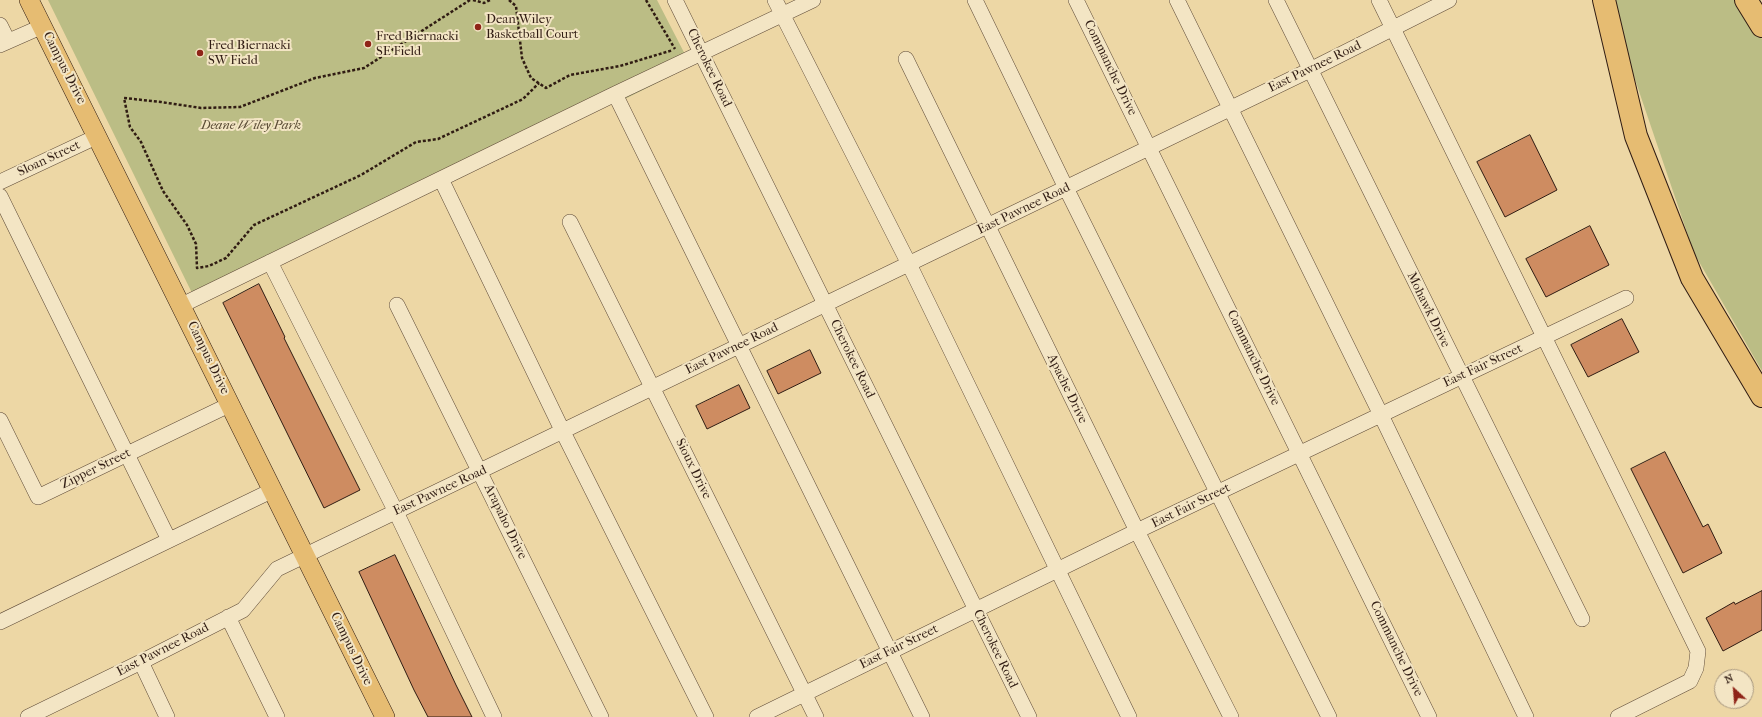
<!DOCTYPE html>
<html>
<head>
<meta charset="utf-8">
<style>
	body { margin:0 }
	#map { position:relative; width:1762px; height:717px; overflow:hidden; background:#edd7a5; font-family:"IM FELL French Canon",serif }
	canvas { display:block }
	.north { position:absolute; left:1714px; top:669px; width:40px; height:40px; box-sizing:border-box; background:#f3e5c4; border:1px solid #a5957d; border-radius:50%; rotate:334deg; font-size:11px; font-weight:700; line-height:16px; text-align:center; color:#301c13 }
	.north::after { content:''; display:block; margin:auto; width:14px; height:18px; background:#8f2418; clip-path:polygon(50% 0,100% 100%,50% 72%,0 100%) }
</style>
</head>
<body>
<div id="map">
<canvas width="1762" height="717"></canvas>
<div class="north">N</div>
</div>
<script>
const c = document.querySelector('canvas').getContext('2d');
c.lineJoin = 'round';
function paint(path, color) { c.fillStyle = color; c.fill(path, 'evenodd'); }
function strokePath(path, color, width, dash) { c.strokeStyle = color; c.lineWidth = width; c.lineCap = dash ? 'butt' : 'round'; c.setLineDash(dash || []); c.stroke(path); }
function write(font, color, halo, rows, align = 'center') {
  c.font = font + ' "IM FELL French Canon",serif'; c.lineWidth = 4; c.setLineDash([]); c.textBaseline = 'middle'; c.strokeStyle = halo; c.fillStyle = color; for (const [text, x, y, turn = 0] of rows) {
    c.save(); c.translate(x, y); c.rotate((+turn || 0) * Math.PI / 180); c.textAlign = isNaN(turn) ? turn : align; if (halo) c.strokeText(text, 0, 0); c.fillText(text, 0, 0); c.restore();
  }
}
paint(new Path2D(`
	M48 0H657L691 66 625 99 614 92 192 293Z
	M1614 0H1739L1762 39V371L1694 253 1627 56Z`), '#bbbd85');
const building = new Path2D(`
	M1530 135 1557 190 1505 217 1477 162Z
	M1590 226 1609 265 1546 297 1526 259Z
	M259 284 285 337 284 338 360 490 324 508 223 303Z
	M1622 319 1639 352 1588 377 1571 345Z
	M810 350 821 373 778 394 767 371Z
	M739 385 750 408 707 429 696 406Z
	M1665 452 1703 527 1708 524 1722 553 1683 573 1631 469Z
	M395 555 456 685 472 717H428L414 690 359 572Z
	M1762 591V630L1723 651 1706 618 1734 602 1735 604Z`);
paint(building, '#ce8c61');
strokePath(building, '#301c13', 1);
const minor = new Path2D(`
	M675 0 1029 717
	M775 0 909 264 1129 717
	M975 0 1066 188 1329 717
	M1076 0 1429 717
	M1177 0 1381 415 1526 717
	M1276 0 1582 619
	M1379 0 1698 651 1696 668 1690 681 1618 717
	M0 25 8 41
	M0 45 43 26
	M906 59 1137 531 1231 717
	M615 94 922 717
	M441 179 563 432 706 717
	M0 182 98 136
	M0 196 169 540
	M570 222 816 717
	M270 262 396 512 494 717
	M182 305 615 94 813 0
	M397 305 601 717
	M0 420 38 497 231 404
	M228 617 277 717
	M0 622 273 490
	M141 662 167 717
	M28 717 141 662 243 610 277 569 1310 70 1449 0
	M757 717 1137 531 1626 298`);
const major = new Path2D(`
	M29 0 385 717`);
const highway = new Path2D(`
	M1604 0 1636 136 1692 278 1762 396
	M1746 0 1762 26`);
strokePath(minor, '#5f4b38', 16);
strokePath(major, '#301c13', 20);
strokePath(highway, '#301c13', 24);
strokePath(new Path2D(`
	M470 0 364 68 315 78 240 107 201 108 161 102 124 98 130 127 141 142 163 191 187 225 196 244 197 268 209 266 226 258 254 225 361 175 416 142 438 139 523 99 539 83
	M473 0 484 3 490 0
	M509 0 516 6 522 58 531 78 546 88 570 75 620 66 673 50
	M646 0 675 49`), '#301c13', 2.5, [3, 2]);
strokePath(minor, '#f3e5c4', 15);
strokePath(major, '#e6bc72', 19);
strokePath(highway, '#e6bc72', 22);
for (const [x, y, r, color] of [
	[478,27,4,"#8f2418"],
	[368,44,4,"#8f2418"],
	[200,53,4,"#8f2418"]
]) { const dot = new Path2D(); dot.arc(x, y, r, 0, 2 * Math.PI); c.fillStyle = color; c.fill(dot); strokePath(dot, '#f3e5c4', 1.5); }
write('13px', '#301c13', '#f3e5c4', [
	["Dean Wiley",486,20],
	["Basketball Court",486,35],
	["Fred Biernacki",376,37],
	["SE Field",376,52],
	["Fred Biernacki",208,46],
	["SW Field",208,61]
], 'left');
write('13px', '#301c13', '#f3e5c4', [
	["East Pawnee Road",1315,67,-26],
	["Campus Drive",64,68,63],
	["Cherokee Road",709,68,64],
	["Commanche Drive",1110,68,64],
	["Sloan Street",49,159,-25],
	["East Pawnee Road",1024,209,-26],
	["Mohawk Drive",1428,310,64],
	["East Pawnee Road",732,349,-26],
	["Campus Drive",208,358,64],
	["Commanche Drive",1253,358,64],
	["Cherokee Road",852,359,64],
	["East Fair Street",1483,366,-25],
	["Apache Drive",1067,389,64],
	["Zipper Street",96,469,-26],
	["Sioux Drive",693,469,64],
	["East Pawnee Road",440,491,-25],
	["East Fair Street",1191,506,-26],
	["Arapaho Drive",505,522,64],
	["East Fair Street",899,647,-26],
	["Campus Drive",351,649,64],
	["Cherokee Road",995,649,64],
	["Commanche Drive",1396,649,64],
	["East Pawnee Road",163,650,-27]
]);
write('italic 13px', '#5a4c35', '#f3e5c4', [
	["Deane Wiley Park",251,126]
]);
</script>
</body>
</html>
